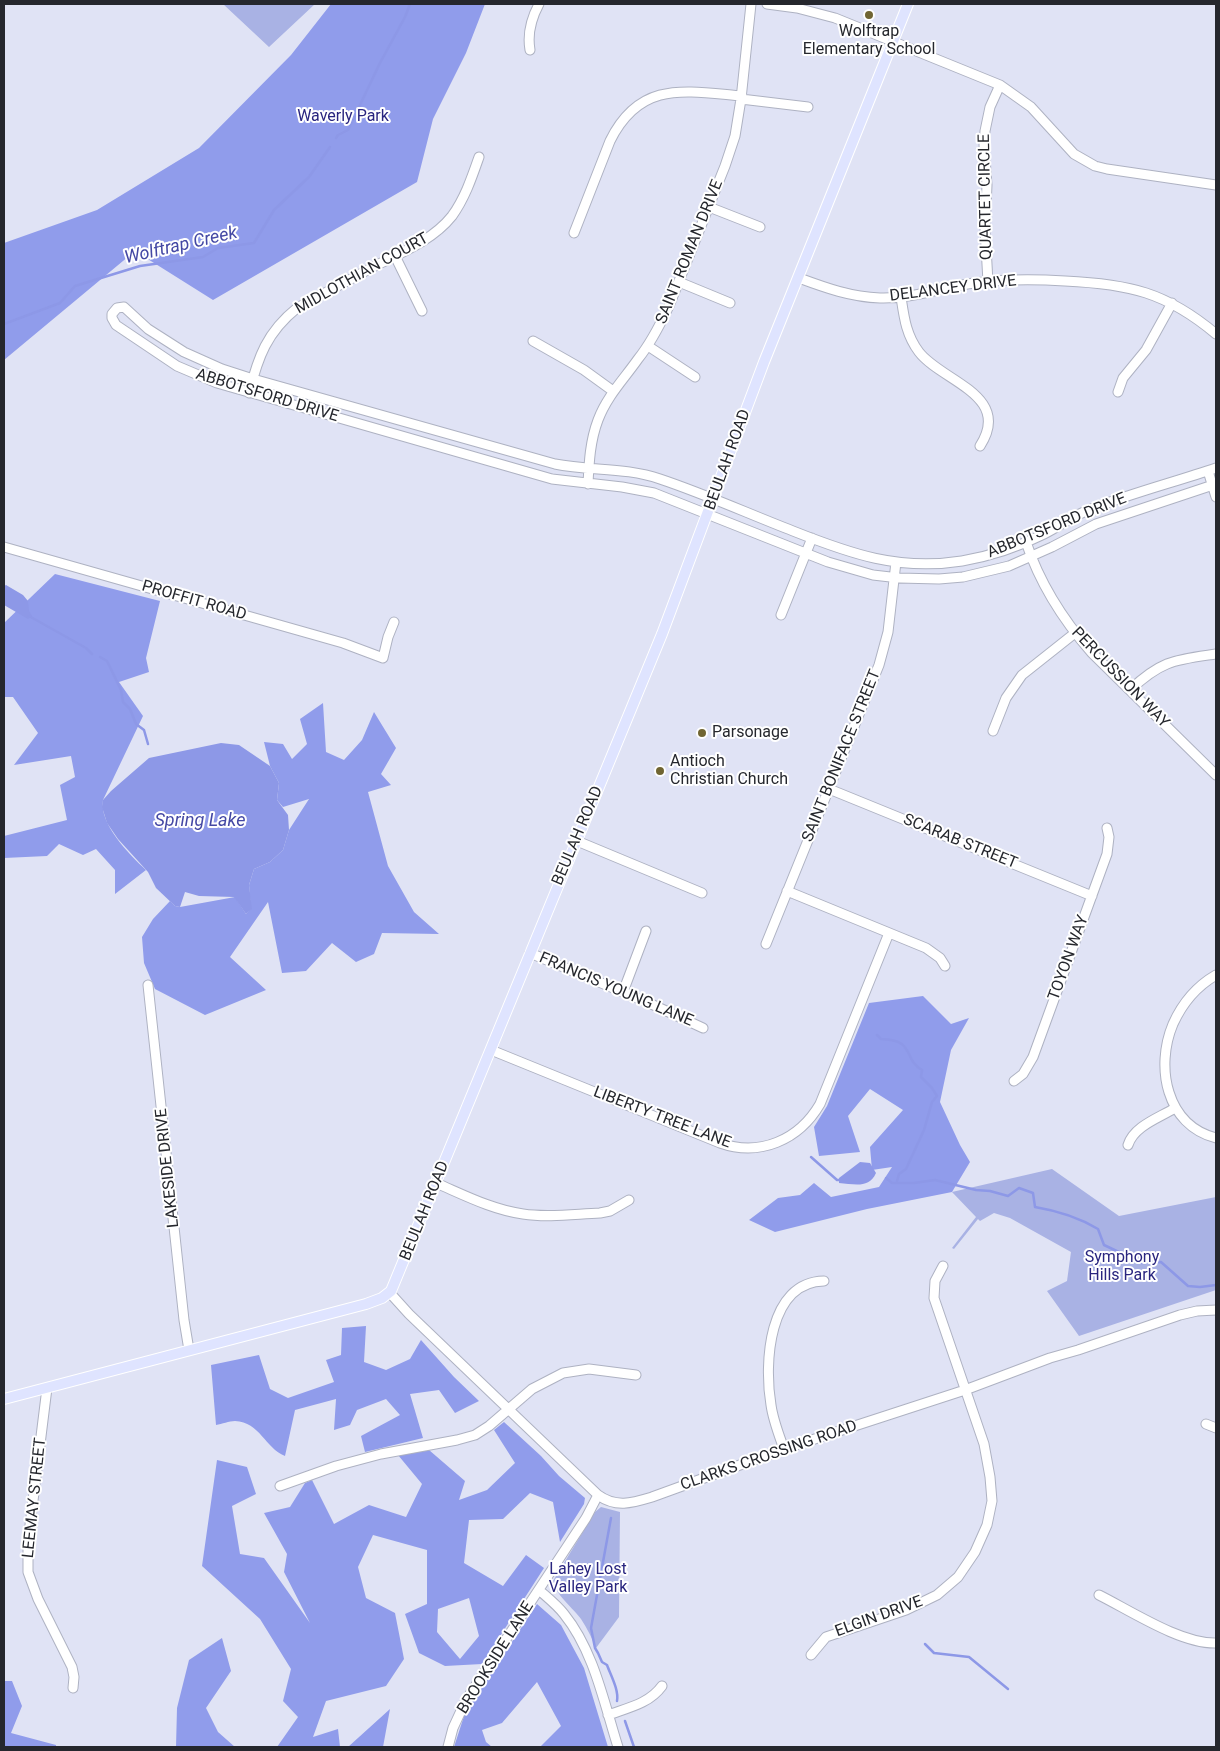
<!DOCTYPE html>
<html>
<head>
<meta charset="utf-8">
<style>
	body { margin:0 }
	#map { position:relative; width:1220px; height:1751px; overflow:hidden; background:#e0e3f5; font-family:Roboto,sans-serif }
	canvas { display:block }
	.frame { position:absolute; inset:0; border:5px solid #25272d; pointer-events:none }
</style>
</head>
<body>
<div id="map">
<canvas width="1220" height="1751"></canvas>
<div class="frame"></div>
</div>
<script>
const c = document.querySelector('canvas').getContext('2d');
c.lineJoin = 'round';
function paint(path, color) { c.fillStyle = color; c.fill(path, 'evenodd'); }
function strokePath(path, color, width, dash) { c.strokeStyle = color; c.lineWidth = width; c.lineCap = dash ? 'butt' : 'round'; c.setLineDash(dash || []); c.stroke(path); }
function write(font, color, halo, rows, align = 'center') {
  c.font = font + ' Roboto,sans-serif'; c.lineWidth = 4; c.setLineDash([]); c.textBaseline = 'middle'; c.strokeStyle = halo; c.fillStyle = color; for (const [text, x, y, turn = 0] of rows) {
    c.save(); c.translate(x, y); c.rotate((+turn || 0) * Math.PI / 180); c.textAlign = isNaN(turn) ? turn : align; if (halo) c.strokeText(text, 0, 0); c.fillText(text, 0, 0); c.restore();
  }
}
paint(new Path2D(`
	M223 4H315L269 47Z
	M1052 1169 1119 1216 1216 1197V1290L1079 1336 1047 1291 1067 1281 1071 1252 1010 1218 994 1213 980 1221 978 1219 954 1249 952 1248 976 1217 952 1192Z
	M601 1507 620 1512 619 1617 596 1648C592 1638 587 1628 581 1619 574 1609 554 1593 553 1581L595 1512Z`), '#a9b2e4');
paint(new Path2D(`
	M331 4H485L466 53 433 119 417 182 213 300 135 251 4 360V243L97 210 199 148 291 55Z
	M55 574 160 601 146 658 149 672 119 682 143 716 103 800C99 824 129 854 146 870L115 894V870L96 849 83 855 59 844 47 856 4 858V836L67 820 60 785 75 777 71 756 14 765 38 733 13 697H4V623Z
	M323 703 326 752 344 760 362 740 374 712 396 748 381 774 391 785 368 792 388 866 414 912 439 934 382 933 374 954 356 962 332 943 306 971 282 973 268 902 230 957 266 990 205 1015 155 989 144 963 142 937 153 919 170 901 175 906 180 907 235 897 246 914 251 909 249 885 254 869 270 862 283 850 289 830 309 799 283 807 277 800 279 783 270 766 264 742 283 744 292 759 307 744 300 719Z
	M923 996 951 1024 969 1018 951 1050 940 1102 960 1145 970 1162 952 1192 867 1209 775 1232 749 1220 778 1198 800 1195 814 1183 831 1197 879 1187 892 1167 872 1170 870 1147 903 1110 870 1089 848 1116 860 1152 819 1156 814 1127 827 1106 869 1003Z
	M366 1326 364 1362 386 1370 410 1359 421 1340 454 1377 479 1401 455 1413 439 1390 410 1394 423 1438 365 1452 361 1436 400 1415 386 1399 357 1410 350 1425 334 1430 336 1399 295 1410 285 1456C265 1448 260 1422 235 1421 229 1421 222 1424 216 1425L211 1365 259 1355 270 1389 288 1398 334 1382 326 1360 341 1355 342 1328Z
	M504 1422 541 1456 559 1476 585 1498 584 1504 560 1542 553 1502 530 1493 503 1519 469 1520 464 1563 503 1586 526 1555 544 1568 482 1664 445 1666 419 1653 405 1614 427 1604V1550L373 1535 358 1567 366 1598 395 1613 404 1659 386 1686 326 1701 313 1737 338 1729 340 1747H277L298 1717 283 1701 291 1669 260 1619 202 1566 217 1460 247 1467 256 1494 232 1506 240 1554 264 1558 310 1623 284 1572 287 1554 264 1513 290 1507 305 1483 312 1480 334 1524 369 1505 406 1517 422 1484 398 1455 429 1450 465 1481 459 1500 487 1490 515 1463 494 1430ZM469 1598 479 1636 460 1659 437 1632 438 1609Z
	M537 1604 561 1625 584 1668 608 1747H540L561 1726 537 1682 502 1723 482 1730 486 1742 492 1747H454L465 1713Z
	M222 1638 231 1671 206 1708 218 1732 235 1747H176L177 1708 189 1660Z
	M4 1681H12L22 1706 11 1733 56 1745V1747H4Z
	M390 1709 383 1747H348Z`), '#909ceb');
paint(new Path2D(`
	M6 585 23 595 28 601 29 611 32 616 28 619 4 605V586Z
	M221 743 239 745 270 766 279 783 277 800 288 815 289 830 283 850 270 862 254 869 249 885 252 909 246 914 234 897 199 896 185 892 180 907 175 906 156 888 148 872 118 839 107 823 102 807 103 800 111 791 149 758Z
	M860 1162 870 1163 876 1173C869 1189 854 1184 839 1183V1178Z`), '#8d98e7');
strokePath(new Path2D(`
	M336 138 338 135 348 130 380 63 405 17 410 4
	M4 324 60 303 75 286 140 266 203 257 218 248 254 243 274 210 309 177 330 147
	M29 616 86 648 92 654
	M100 657 107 661 121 690 123 702 130 709 136 724 144 730 148 744
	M877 1035 881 1039C916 1040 902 1058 922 1070L921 1077 932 1088 937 1096 932 1102 924 1130 906 1169 899 1174 897 1181
	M811 1157 837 1180H841
	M886 1178 892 1183H914L935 1180 976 1190 990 1191 1008 1196 1019 1188 1033 1193 1035 1207C1059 1211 1078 1217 1098 1229L1104 1245 1142 1263 1161 1262 1188 1286 1200 1287 1216 1285
	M611 1518 591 1628 595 1648 598 1653 602 1662 607 1665C611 1676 619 1690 617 1701
	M925 1644 934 1653 969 1657 1008 1689
	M625 1721 634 1747`), '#8d98e7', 2.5);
const minor = new Path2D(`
	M767 4 797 8 835 18 1000 85 1031 107 1074 154 1095 166 1107 169 1216 185
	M530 50C527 33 531 19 539 4
	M741 99 808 107
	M709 207 760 227
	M574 233 610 141C640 80 685 91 742 96
	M395 256 422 311
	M799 278C826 288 851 297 880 298 912 299 943 287 974 283 1004 279 1035 279 1065 281 1129 284 1166 292 1216 334
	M679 282 730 303
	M988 282 985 229 987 185 984 145 985 131 990 107 1000 85
	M901 297C904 317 906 335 919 352 941 381 1013 395 980 446
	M533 341 584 370 613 391
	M648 346 695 377
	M1118 392 1123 378 1146 350 1172 303
	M249 393C258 357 267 332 297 308 323 294 349 280 375 266 401 253 433 240 452 216 465 198 472 177 479 157
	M1216 468C1175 482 1132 493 1091 509 1074 515 1060 526 1044 534 1018 547 991 556 962 561 899 571 851 554 793 531 749 514 705 494 660 479 626 467 590 471 555 464L253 379 222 369 184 352 148 329 124 307 117 308 112 314V318L116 325 177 366 217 383 552 479 622 487 654 493 828 562 873 575 899 578 939 579 963 577 1009 566 1052 547 1096 524 1216 484
	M1208 471 1216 497
	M588 484C589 463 590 441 598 420 607 396 624 379 638 359 651 343 660 325 669 306L725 166 735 136 741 99 751 4
	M1026 542C1040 584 1063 620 1092 653L1216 775
	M4 547 343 643 383 658 388 637 394 622
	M781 615 812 538
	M1130 690C1162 660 1175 660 1216 654
	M993 731 1006 698 1022 675 1075 633
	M829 789 1092 896
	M577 841 702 893
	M787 891 926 948 940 958 945 966
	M766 944 879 665 888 632 896 562
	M530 953 649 1003 703 1028
	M1216 975C1197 986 1182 1004 1173 1024 1155 1067 1166 1125 1216 1138
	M148 985 184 1320 189 1350
	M623 992 646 931
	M491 1050 720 1143C760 1157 799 1140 820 1104L889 933
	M1014 1081 1023 1074 1033 1057 1107 854 1109 837 1107 828
	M1128 1145C1134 1126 1159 1118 1175 1108
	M436 1183C464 1195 493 1210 523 1214 548 1218 575 1214 600 1213L610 1211 629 1200
	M390 1293 409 1314 598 1495C616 1508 632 1503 652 1497L784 1449 965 1390 1050 1358 1078 1350 1180 1315 1197 1311 1216 1310
	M47 1388 28 1541V1572L38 1599 72 1667 74 1677 73 1688
	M1206 1424 1216 1428
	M784 1449C779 1435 773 1420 771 1405 764 1364 768 1282 824 1281
	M280 1486 336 1466 381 1454 457 1440 475 1435 489 1426 532 1389 563 1373 589 1369 636 1375
	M539 1590C548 1598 557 1605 564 1614 594 1651 604 1703 618 1747
	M1099 1595C1131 1611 1181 1644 1216 1643
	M811 1655 826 1637 906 1610 937 1595 958 1577 975 1552 987 1525 992 1501 990 1477 984 1444 934 1298 935 1281 943 1266
	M608 1715C627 1708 649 1704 662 1686
	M448 1747 453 1728 466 1700 586 1518 598 1495`);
const major = new Path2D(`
	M4 1399 366 1304 382 1298 391 1291 662 634 764 362 908 4`);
strokePath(minor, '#aeb2c2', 11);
strokePath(major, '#fff', 12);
strokePath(minor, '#fff', 9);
strokePath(major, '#dfe4ff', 10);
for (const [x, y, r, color] of [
	[869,15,5,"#706532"],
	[702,733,5,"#706532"],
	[660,771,5,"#706532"]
]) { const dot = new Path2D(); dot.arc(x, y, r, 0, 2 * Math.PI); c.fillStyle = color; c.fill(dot); strokePath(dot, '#fff', 2); }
write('16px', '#25272d', '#fff', [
	["Wolftrap",869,32,"center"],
	["Elementary School",869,50,"center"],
	["Parsonage",712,733],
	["Antioch",670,762],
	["Christian Church",670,780]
], 'left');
write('16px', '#29257f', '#fff', [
	["Waverly Park",343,117],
	["Symphony",1122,1258],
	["Hills Park",1122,1276],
	["Lahey Lost",588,1570],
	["Valley Park",588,1588]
]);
write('16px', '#25272d', '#fff', [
	["QUARTET CIRCLE",986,197,-91],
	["SAINT ROMAN DRIVE",690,252,-68],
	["MIDLOTHIAN COURT",362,274,-29],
	["DELANCEY DRIVE",953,289,-7],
	["ABBOTSFORD DRIVE",267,396,17],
	["BEULAH ROAD",728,460,-70],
	["ABBOTSFORD DRIVE",1057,526,-22],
	["PROFFIT ROAD",194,601,16],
	["PERCUSSION WAY",1120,678,46],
	["SAINT BONIFACE STREET",842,756,-68],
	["BEULAH ROAD",578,836,-67],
	["SCARAB STREET",960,842,22],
	["TOYON WAY",1069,958,-70],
	["FRANCIS YOUNG LANE",616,990,23],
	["LIBERTY TREE LANE",662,1118,21],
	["LAKESIDE DRIVE",168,1168,-96],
	["BEULAH ROAD",425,1211,-68],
	["CLARKS CROSSING ROAD",769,1456,-19],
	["LEEMAY STREET",35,1498,-84],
	["ELGIN DRIVE",879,1617,-20],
	["BROOKSIDE LANE",496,1658,-58]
]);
write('italic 18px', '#4448a4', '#fff', [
	["Wolftrap Creek",181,246,-13],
	["Spring Lake",200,821]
]);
</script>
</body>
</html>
